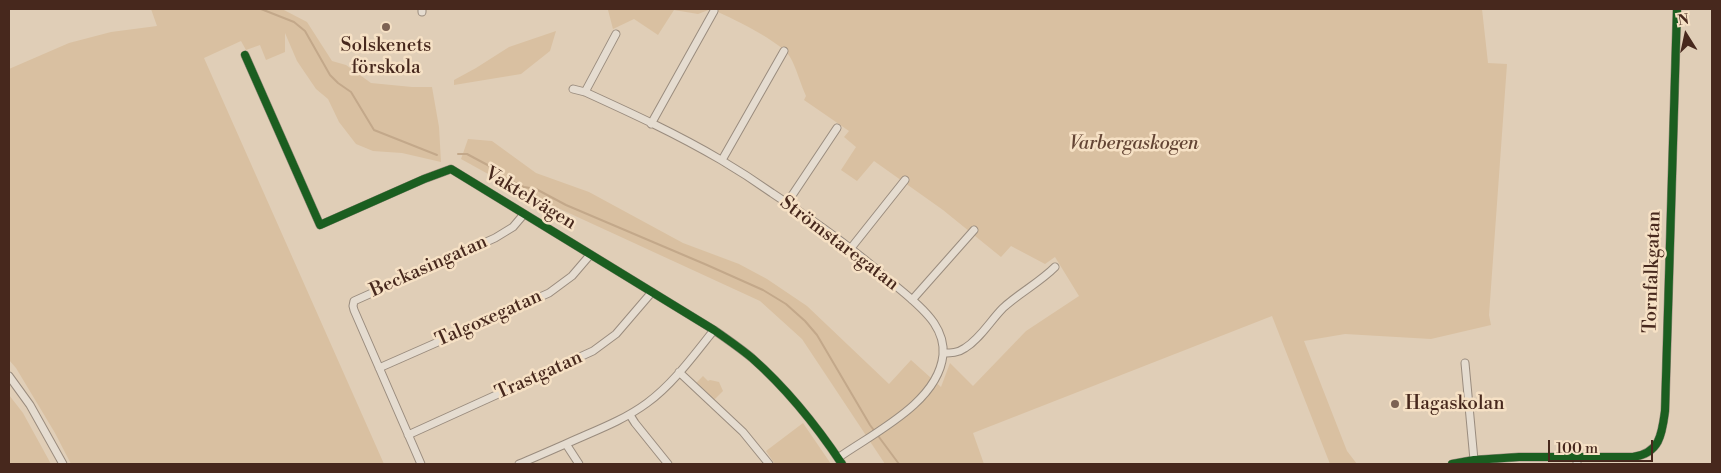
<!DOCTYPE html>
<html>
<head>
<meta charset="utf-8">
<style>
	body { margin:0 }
	#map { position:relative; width:1721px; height:473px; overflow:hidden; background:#e0ceb7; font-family:"Libre Bodoni",serif }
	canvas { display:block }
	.frame { position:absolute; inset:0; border:10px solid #47281d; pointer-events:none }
	.north { position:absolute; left:1661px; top:10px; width:50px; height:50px; -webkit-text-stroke:4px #f6e1c5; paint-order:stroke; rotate:350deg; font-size:14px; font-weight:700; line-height:20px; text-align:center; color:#47281d }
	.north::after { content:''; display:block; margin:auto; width:18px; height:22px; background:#47281d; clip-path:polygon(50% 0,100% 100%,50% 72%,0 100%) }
	.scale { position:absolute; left:1548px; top:440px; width:105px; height:22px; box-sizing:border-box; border:2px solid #47281d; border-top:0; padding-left:6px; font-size:15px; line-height:18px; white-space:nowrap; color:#47281d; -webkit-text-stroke:4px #f6e1c5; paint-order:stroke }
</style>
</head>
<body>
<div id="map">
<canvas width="1721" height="473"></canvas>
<div class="frame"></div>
<div class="north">N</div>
<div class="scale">100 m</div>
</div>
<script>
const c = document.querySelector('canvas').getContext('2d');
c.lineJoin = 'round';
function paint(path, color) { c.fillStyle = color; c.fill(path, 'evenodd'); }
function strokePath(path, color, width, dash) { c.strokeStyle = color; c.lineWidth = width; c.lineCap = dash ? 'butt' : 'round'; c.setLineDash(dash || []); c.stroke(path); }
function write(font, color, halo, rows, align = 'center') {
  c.font = font + ' "Libre Bodoni",serif'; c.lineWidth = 5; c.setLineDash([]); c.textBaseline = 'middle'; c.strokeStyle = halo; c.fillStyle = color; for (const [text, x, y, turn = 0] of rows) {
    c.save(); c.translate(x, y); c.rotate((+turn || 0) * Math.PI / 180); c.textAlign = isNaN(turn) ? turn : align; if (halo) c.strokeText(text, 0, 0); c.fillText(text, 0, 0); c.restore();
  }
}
paint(new Path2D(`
	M151 9H282L307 22 332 61 346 65 371 83 412 87H432L439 127 441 162 402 153 373 151 356 144 339 122 328 99 316 89 297 61 285 33V52L266 60 260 45 246 50 241 41 204 58 384 464H71L55 433 16 368 9 360V69L69 43 111 32 157 26Z
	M609 9H1482L1488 63 1507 64 1489 315 1491 325 1431 339 1345 334 1304 341 1347 451 1357 464H1330L1272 316 973 433 984 464H885L802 339 760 301 508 185 461 159 468 139 492 141 536 173 589 192 683 243 739 264 767 279 807 306 889 384 911 360 941 387 950 363 973 386 1026 331 1079 296 1055 257 1045 264 1011 246 1001 257 943 210 874 161 857 181 841 170 856 147 844 137 849 131 804 100 806 96C801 85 796 67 790 57 782 42 728 16 711 9L698 14 674 10 658 35 634 19 613 29 608 10Z
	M556 31 550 51 521 74 454 85V80L476 68 509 47Z
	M703 376 708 381 710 380 719 382 723 391 715 399V401L696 383Z
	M9 395 23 413 51 464H9Z
	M803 423 831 464H775L766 451Z`), '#d9c0a1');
strokePath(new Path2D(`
	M261 9 294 22 305 31 330 75 338 83 351 92 374 130 437 155
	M458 154H467L495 169 500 176 524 187 536 189 566 205 707 265 763 290 786 304 805 321 817 335 870 425 899 464`), '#c3a88a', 2);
const minor = new Path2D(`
	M422 12V9
	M245 55 320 225 424 179 451 169 714 330C727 339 740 348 752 358 787 389 816 425 842 464
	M573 89 585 92C631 113 677 134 721 160 738 170 755 181 772 193 813 220 853 248 890 281 905 294 923 307 934 323 940 332 944 344 943 355 938 403 873 433 838 458
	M585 92 616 34
	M651 124 714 11
	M722 160 784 51
	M787 203 837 128
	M851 248 905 180
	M912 300 974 230
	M943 353C951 353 958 353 965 348 981 338 990 321 1003 308 1019 293 1039 283 1055 267
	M1465 363 1474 460
	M379 368 549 293 572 276 590 255
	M679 372 743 432 769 464
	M9 376 30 405 63 464
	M630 415 635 423 668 464
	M408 435 593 351 616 334 652 292
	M566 444 579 464
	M421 464 354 310 353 306 354 301 495 238 513 227 524 214
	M519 464C541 455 563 445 586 435 607 426 628 417 647 403 673 384 694 355 714 330
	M1452 464 1474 460 1519 457H1633C1660 453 1662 434 1665 411L1677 9
	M1577 464V457`);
strokePath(minor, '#9a8c7e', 9);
strokePath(minor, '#e5dcd0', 7);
strokePath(new Path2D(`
	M245 55 320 225 424 179 451 169 714 330C727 339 740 348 752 358 787 389 816 425 842 464
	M1452 464 1474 460 1519 457H1633C1660 453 1662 434 1665 411L1677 9`), '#1b5e20', 8);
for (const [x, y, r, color] of [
	[386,27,5,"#7d6253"],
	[1395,404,5,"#7d6253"]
]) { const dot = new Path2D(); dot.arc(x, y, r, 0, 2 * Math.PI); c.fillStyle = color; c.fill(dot); strokePath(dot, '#f6e1c5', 2); }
write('19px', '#47281d', '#f6e1c5', [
	["Solskenets",386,46],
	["förskola",386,68],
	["Hagaskolan",1405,404,"left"]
]);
write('italic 19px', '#634434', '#f6e1c5', [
	["Varbergaskogen",1134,144]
]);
write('19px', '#47281d', '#f6e1c5', [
	["Vaktelvägen",530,199,31],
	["Strömstaregatan",839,244,37],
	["Beckasingatan",429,267,-24],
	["Tornfalkgatan",1653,272,-88],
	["Talgoxegatan",489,319,-24],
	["Trastgatan",539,376,-24]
]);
</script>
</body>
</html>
